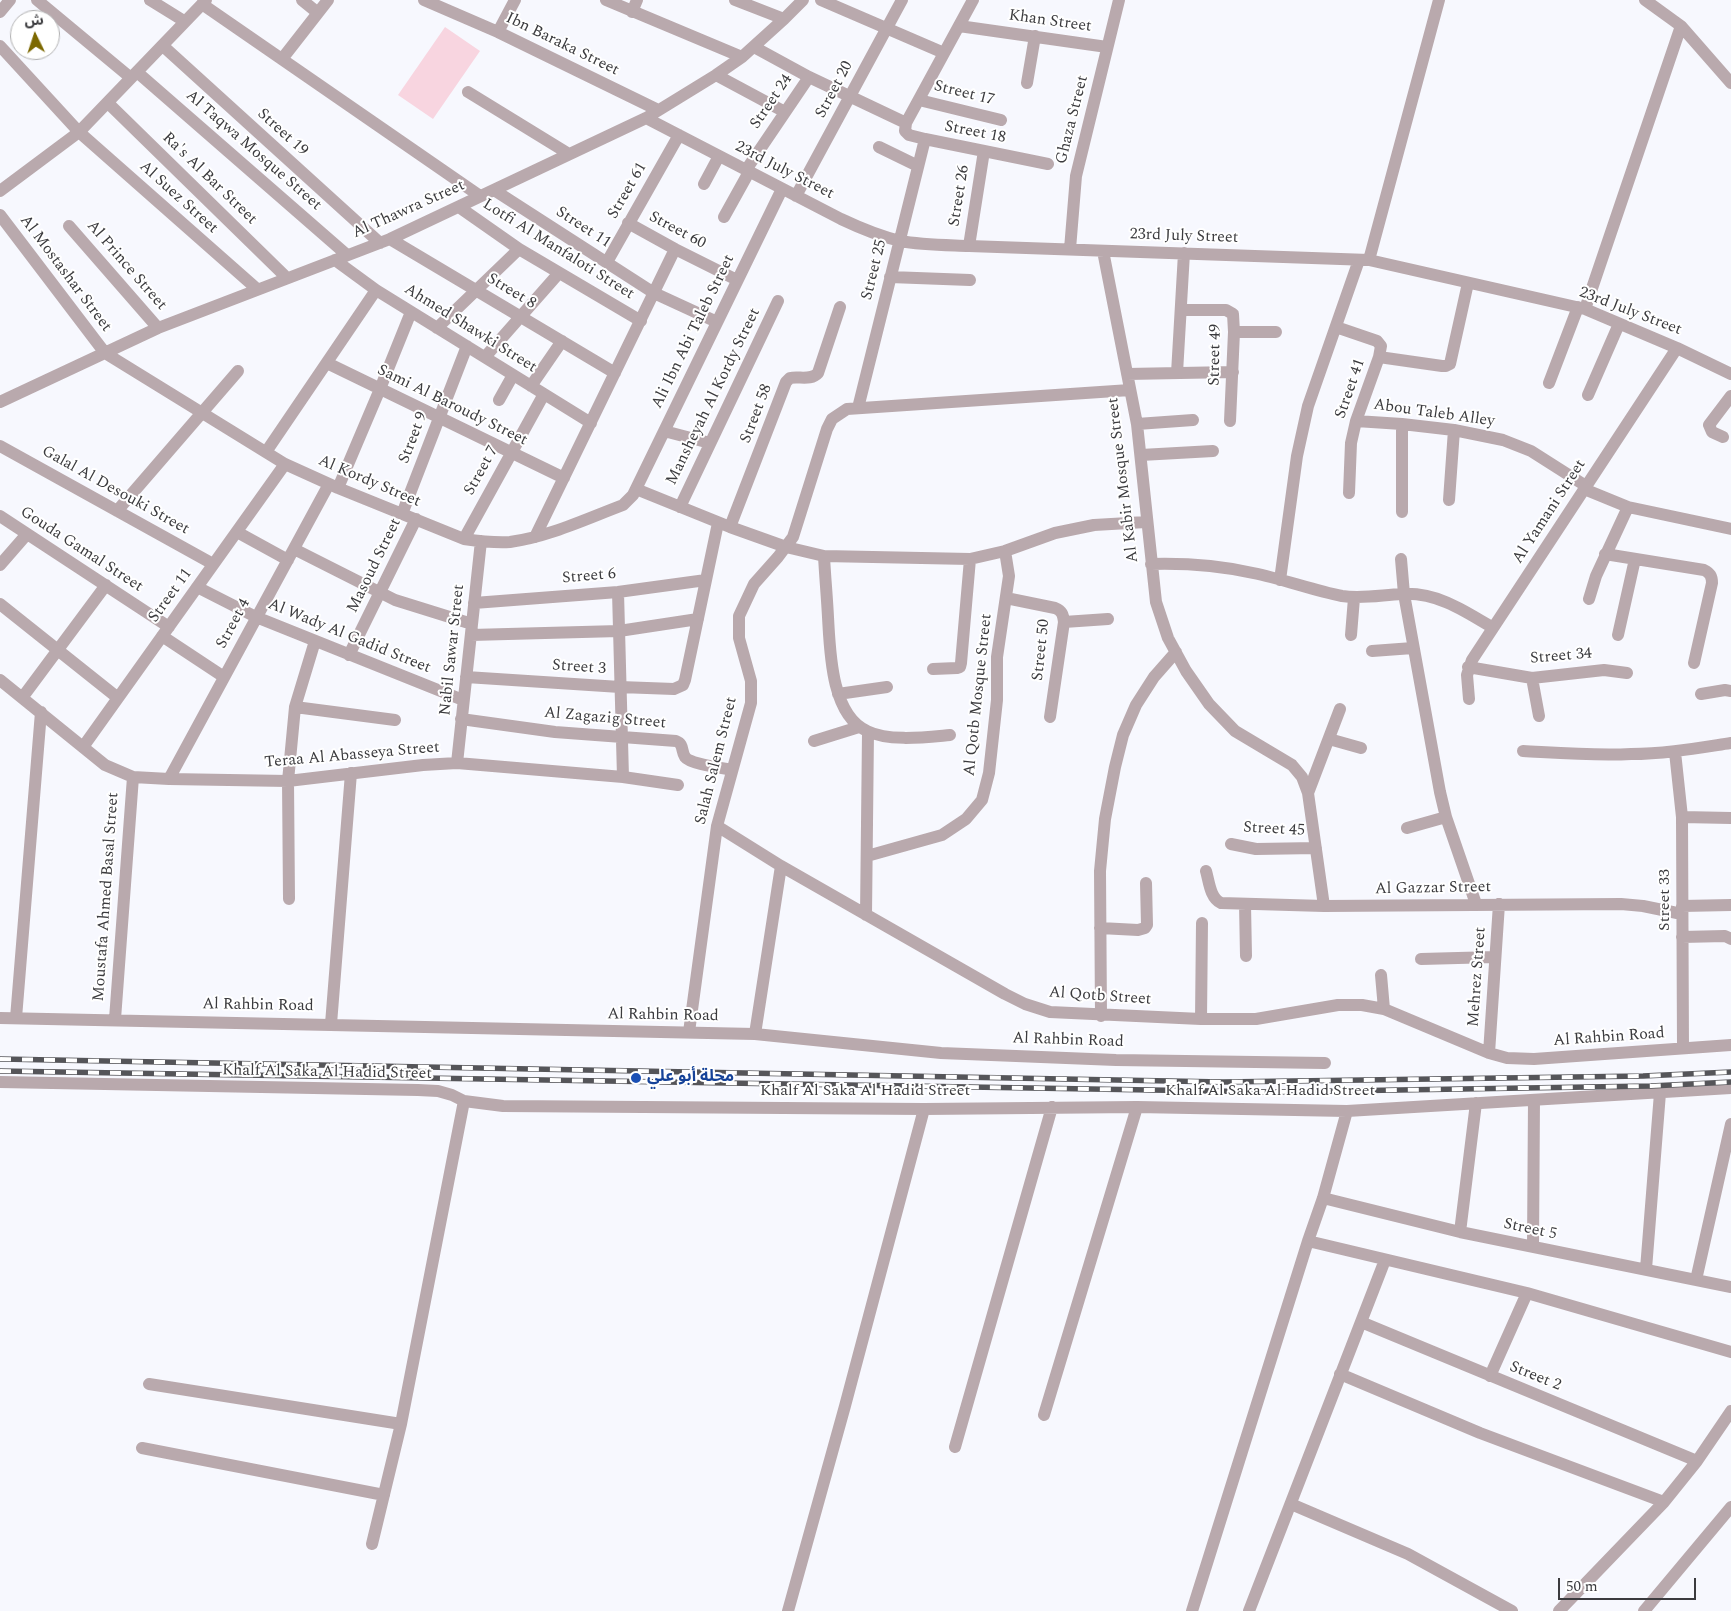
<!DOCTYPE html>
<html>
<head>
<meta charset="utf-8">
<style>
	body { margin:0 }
	#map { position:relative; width:1731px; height:1611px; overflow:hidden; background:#f7f8fe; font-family:Spectral,"Noto Sans Arabic",serif }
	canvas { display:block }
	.north { position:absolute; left:10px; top:10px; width:50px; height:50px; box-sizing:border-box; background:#fff; border:1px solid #b1b1b2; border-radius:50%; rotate:356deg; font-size:14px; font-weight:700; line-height:20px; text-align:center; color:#3b3b3e }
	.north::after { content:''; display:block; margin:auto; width:18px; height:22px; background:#7c6800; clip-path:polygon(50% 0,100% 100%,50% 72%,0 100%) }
	.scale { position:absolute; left:1558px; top:1578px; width:138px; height:22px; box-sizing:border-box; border:2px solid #3b3b3e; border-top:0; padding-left:6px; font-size:15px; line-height:18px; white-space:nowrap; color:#3b3b3e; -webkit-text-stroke:4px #fff; paint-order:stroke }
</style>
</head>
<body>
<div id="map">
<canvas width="1731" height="1611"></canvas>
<div class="north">ش</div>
<div class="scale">50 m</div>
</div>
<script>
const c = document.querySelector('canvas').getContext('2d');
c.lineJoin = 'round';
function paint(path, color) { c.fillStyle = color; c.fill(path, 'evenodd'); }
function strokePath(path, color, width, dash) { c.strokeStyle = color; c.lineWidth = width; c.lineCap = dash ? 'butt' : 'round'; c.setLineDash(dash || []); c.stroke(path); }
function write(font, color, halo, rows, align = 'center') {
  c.font = font + ' Spectral,"Noto Sans Arabic",serif'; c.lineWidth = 4; c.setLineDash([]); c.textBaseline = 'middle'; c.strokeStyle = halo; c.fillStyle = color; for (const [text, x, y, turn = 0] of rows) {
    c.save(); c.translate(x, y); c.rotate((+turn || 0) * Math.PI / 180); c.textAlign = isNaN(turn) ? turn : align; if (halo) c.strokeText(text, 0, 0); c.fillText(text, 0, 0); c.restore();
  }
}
paint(new Path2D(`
	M445 27 480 51 433 119 398 95Z`), '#f8d5e0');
strokePath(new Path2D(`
	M37 0 131 78
	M150 0 184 21
	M302 0 318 13
	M424 0 498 32 658 110
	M606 0 742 57
	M735 0 784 19
	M821 0 944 53
	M973 0 906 123 905 131 909 135 925 139 1048 164
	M1645 0 1681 26 1731 83
	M202 4 480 196
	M0 12 10 0
	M632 12 637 0
	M959 26 1107 47
	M498 32 515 0
	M0 46 79 132 257 289
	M163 46 380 243
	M754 47 809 77 906 123
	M282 59 328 0
	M137 72 347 255
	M716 75 785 112
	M1027 83 1035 36
	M468 92 569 154
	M919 100 1001 120
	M108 103 287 278
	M646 118 841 219C860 228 879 236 900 241 922 245 946 245 969 246L1369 260 1585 309 1677 348 1731 374
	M879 147 918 166
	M746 170 809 77
	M704 184 719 156
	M494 190 654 293 717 322
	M0 191 79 132 206 0
	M796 196 902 0
	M459 207 519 249 641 321
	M0 215 105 353 285 464 338 488 464 539C478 541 494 543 510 542 548 537 586 519 623 505L633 495 782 189
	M724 217 749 172
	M628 223 675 249 737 280
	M69 226 158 328
	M390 239 615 373
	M969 246 984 151
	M1070 249 1076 176 1119 0
	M1103 251 1137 424 1156 602 1168 638 1186 671 1209 704 1235 731 1292 765 1302 777 1308 793 1324 906
	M335 260 376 290 591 423
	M1369 260 1439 0
	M607 262 679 135
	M890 277 970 280
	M1585 309 1681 26
	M1181 310H1226L1233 314 1234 332 1230 421
	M1336 327 1377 341 1381 346 1379 357 1356 421 1351 443 1349 493
	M437 328 519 249
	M1234 332H1276
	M485 357 559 273
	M1379 357 1442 366H1446L1450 364 1468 283
	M327 363 564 478
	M1177 373 1184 253
	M1127 374 1233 372
	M1549 383 1578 307
	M531 386 562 341
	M1588 395 1619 324
	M499 400 513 375
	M0 402 158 328 390 239 646 118 716 75 742 57 784 19 803 0
	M858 408 925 139
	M1356 421 1402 424 1454 430 1503 440 1531 451 1586 486
	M1137 424 1193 420
	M1402 424V512
	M664 431 710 443
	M1723 437 1712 432 1709 425 1731 396
	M0 446 213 564
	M266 452 376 290
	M1141 455 1213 451
	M338 488 380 389 411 312
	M636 489 730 527 786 547 824 556 970 559 1005 551 1055 533 1094 525 1146 522
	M1584 489 1628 507 1731 529
	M1449 500 1454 430
	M680 507 778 301
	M117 511 238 371
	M402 514 467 346
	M0 516 169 627
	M730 527 786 382 790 378C799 376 811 381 818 373L840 307
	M237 532 288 560
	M535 537 675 249
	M464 539 544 394
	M294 549 395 600 472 624
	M1605 554 1704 570C1710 573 1712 576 1712 583L1694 663
	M824 556C825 576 827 597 828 617 830 651 831 715 867 731 889 742 927 737 950 735
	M1401 559 1404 594 1440 792 1446 817 1476 904
	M1151 564C1187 563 1217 565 1253 573 1283 579 1312 590 1342 596 1362 599 1381 595 1402 594 1437 592 1465 611 1493 628
	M0 565 27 534
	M1280 580 1297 456 1308 406 1359 260
	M197 587 256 617 463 700
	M618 592 623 777
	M1006 598 1055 608C1062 611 1063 614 1064 622L1050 717
	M1589 599 1596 576 1628 507
	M474 603 618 592 706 580
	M0 604 118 698
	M1064 622 1108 619
	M471 635 619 631 698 619
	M1351 635 1354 598
	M1618 635 1635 559
	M162 636 224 677
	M1372 651 1413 648
	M349 655 416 519
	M1468 667 1532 678 1604 670 1627 673
	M933 669 957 668 960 667 961 663 970 559
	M466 677 620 687 674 689 683 685 685 680 718 523
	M1532 678 1539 716
	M0 680 105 765 133 777 169 779 288 781 423 765 457 763 623 777 678 785
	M838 694 887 687
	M1701 694 1725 690 1731 691
	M22 698 106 585
	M1469 699 1467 675 1472 660 1677 348
	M295 707 395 720
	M461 719 555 732 676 741C684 744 681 751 685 757 690 764 723 768 732 770
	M1329 739 1361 748
	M814 741 859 727
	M83 747 285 464
	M1523 751C1559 753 1595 756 1631 754 1665 754 1698 748 1731 743
	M1675 752 1682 817 1683 1048
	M457 763 481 541
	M169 779 329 484
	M1308 793 1340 709
	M1682 817 1731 818
	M717 826 781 866 1005 994 1025 1004 1050 1012 1201 1019H1256L1338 1005H1362L1384 1009 1489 1053 1507 1058 1534 1059 1731 1045
	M1407 828 1446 817
	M1231 844 1256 849 1316 848
	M867 856 942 835 966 819 982 800 989 773 997 700V657L1009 576 1005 551
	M1206 871C1209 881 1210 898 1221 903L1324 906 1621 904 1643 906 1682 914
	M289 899 288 781 295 707 315 641
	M1245 904 1246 956
	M1682 906 1731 905
	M866 915 868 732
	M1100 928 1138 930 1145 928 1147 925 1146 883
	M1682 937 1725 936 1731 939
	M1421 959 1495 957
	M1381 975 1384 1009
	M1101 1016 1100 871 1105 819 1115 767 1123 735 1136 705 1154 677 1176 652
	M0 1018 755 1034 941 1053 1116 1060 1325 1063
	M16 1018 41 712
	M115 1019 133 777
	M1201 1019 1202 923
	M331 1024 351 773
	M689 1032 717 826 751 703V681L739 638V616L754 584 778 557 793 537 827 429 832 419 847 409 1130 390
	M755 1034 781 866
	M1489 1053 1499 904
	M0 1082 418 1090 438 1091 452 1095 464 1101 503 1106 924 1109 1137 1107 1347 1111 1731 1088
	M1323 1198 1460 1232 1731 1287
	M1460 1232 1476 1103
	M1308 1241 1527 1293 1731 1352
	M1533 1247 1534 1100
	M1646 1269 1660 1093
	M1696 1280 1731 1124
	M1361 1322 1697 1461
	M1340 1374 1480 1433 1664 1502
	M1490 1376 1527 1293
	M149 1384 401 1424
	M1044 1415 1137 1107
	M955 1447 1052 1107
	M142 1448 384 1495
	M1291 1504 1408 1554 1512 1611
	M372 1544 401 1424 464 1101
	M788 1611 845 1406 924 1109
	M1192 1611 1308 1241 1323 1198 1347 1111
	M1249 1611 1385 1260
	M1559 1611 1664 1502 1697 1461 1731 1411
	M1644 1611 1731 1507`), '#b9a9ad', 12);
const rail = new Path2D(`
	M0 1059 1223 1082 1643 1076 1731 1072
	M0 1071 1272 1092 1651 1086 1731 1082`);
strokePath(rail, '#555559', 5.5);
strokePath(rail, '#fff', 4, [11]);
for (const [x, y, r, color] of [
	[636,1078,6,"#1a4fb4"]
]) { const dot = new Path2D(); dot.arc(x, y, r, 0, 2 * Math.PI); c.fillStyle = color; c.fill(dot); strokePath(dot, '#fff', 2); }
write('16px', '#3b3b3e', '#fff', [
	["Khan Street",1050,22,8],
	["Ibn Baraka Street",562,45,26],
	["Street 20",835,90,-62],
	["Street 17",964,94,14],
	["Street 24",772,102,-56],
	["Ghaza Street",1073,120,-76],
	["Street 19",282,133,42],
	["Street 18",975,133,11],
	["Al Taqwa Mosque Street",253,151,41],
	["23rd July Street",784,171,27],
	["Ra's Al Bar Street",209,179,44],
	["Street 61",628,191,-60],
	["Street 26",960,196,-81],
	["Al Suez Street",178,198,42],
	["Al Thawra Street",409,210,-24],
	["Street 11",583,228,33],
	["Street 60",677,231,28],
	["23rd July Street",1184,237,2],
	["Lotfi Al Manfaloti Street",558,250,32],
	["Al Prince Street",126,266,49],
	["Street 25",875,270,-76],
	["Al Mostashar Street",65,274,53],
	["Street 8",511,292,31],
	["23rd July Street",1630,312,21],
	["Ahmed Shawki Street",470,329,32],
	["Ali Ibn Abi Taleb Street",694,332,-64],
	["Street 49",1216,355,-89],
	["Street 41",1351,389,-71],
	["Mansheyah Al Kordy Street",714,397,-64],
	["Sami Al Baroudy Street",452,406,26],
	["Street 58",757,414,-69],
	["Abou Taleb Alley",1434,414,8],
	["Street 9",414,438,-69],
	["Street 7",482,471,-61],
	["Al Kabir Mosque Street",1124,480,-97],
	["Al Kordy Street",369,482,23],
	["Galal Al Desouki Street",115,491,29],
	["Al Yamani Street",1550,512,-57],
	["Gouda Gamal Street",81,550,33],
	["Masoud Street",375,566,-64],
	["Street 6",589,577,-5],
	["Street 11",171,596,-54],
	["Street 4",234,624,-62],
	["Al Wady Al Gadid Street",349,637,22],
	["Nabil Sawar Street",453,650,-84],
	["Street 50",1042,650,-84],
	["Street 34",1561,657,-5],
	["Street 3",579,668,4],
	["Al Qotb Mosque Street",979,695,-84],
	["Al Zagazig Street",605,719,5],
	["Teraa Al Abasseya Street",352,756,-5],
	["Salah Salem Street",717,761,-76],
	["Street 45",1274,830,3],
	["Al Gazzar Street",1433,889,-1],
	["Moustafa Ahmed Basal Street",107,897,-86],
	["Street 33",1666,900,-90],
	["Mehrez Street",1478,977,-86],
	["Al Qotb Street",1100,997,4],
	["Al Rahbin Road",258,1006,1],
	["Al Rahbin Road",663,1016,1],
	["Al Rahbin Road",1609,1038,-4],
	["Al Rahbin Road",1068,1041,2],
	["Khalf Al Saka Al Hadid Street",327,1073,1],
	["Khalf Al Saka Al Hadid Street",865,1092],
	["Khalf Al Saka Al Hadid Street",1270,1092],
	["Street 5",1530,1230,12],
	["Street 2",1535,1377,22]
]);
write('bold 16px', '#164399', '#fff', [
	["محلة أبو علي",647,1078]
], 'left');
</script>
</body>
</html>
